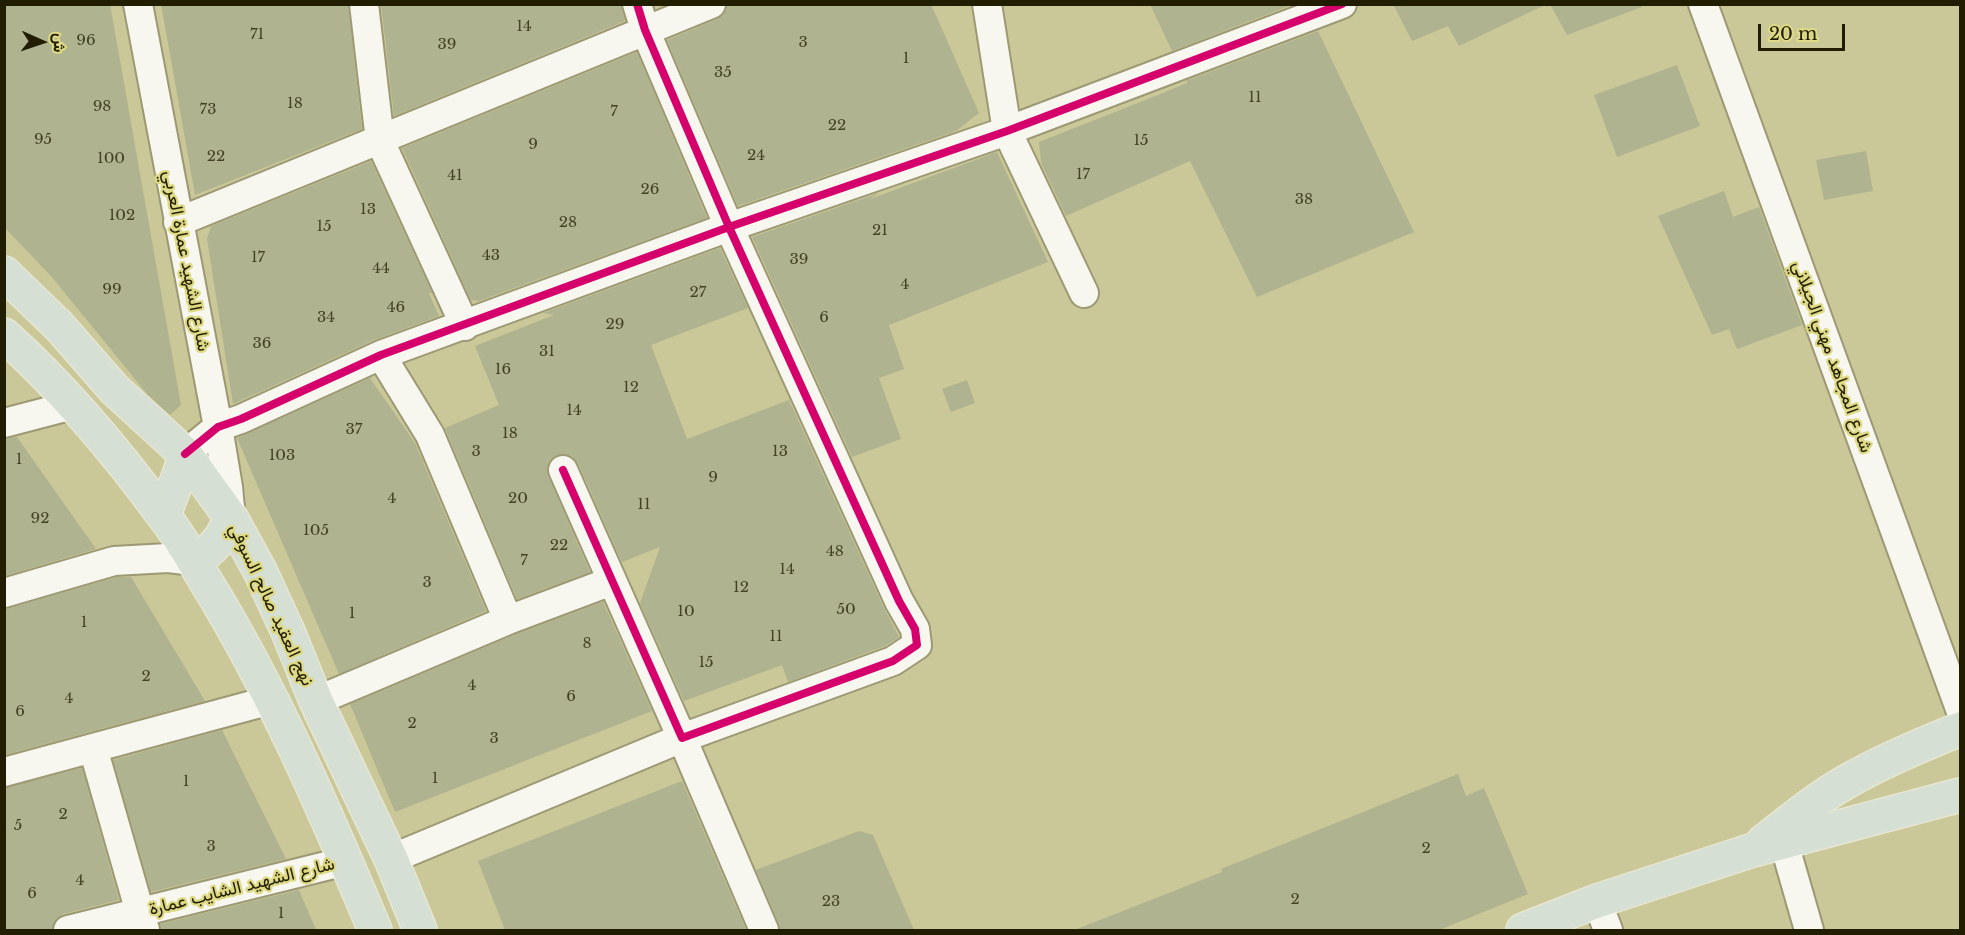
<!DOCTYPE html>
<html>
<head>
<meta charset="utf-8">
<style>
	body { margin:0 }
	#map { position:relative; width:1965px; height:935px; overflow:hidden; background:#cac798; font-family:"Libre Baskerville",Vazirmatn,serif }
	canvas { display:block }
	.frame { position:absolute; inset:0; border:6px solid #201d00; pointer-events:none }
	.north { position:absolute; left:12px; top:12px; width:60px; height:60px; -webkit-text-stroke:4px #ded984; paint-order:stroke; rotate:93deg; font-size:16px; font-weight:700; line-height:24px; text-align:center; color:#201d00 }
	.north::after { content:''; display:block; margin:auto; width:21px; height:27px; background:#201d00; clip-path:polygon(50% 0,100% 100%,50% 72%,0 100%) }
	.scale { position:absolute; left:1758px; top:24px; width:87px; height:27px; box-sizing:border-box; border:3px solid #201d00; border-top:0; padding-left:8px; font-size:18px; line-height:21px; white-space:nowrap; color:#201d00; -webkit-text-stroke:4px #ded984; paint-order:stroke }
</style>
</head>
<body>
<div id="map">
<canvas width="1965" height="935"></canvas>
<div class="frame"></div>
<div class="north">ش</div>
<div class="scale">20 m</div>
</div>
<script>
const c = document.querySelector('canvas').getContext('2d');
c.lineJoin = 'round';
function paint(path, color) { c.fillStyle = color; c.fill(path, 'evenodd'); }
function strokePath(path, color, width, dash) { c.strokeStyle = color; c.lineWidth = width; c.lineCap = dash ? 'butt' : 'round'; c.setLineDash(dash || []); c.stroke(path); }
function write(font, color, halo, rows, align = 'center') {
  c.font = font + ' "Libre Baskerville",Vazirmatn,serif'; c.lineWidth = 4.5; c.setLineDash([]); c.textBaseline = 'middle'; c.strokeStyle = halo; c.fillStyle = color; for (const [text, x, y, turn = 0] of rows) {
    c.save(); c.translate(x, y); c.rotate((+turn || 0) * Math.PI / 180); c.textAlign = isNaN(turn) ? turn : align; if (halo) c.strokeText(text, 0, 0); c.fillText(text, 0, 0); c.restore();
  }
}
paint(new Path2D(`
	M4 4H110L181 405 170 415 148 395 51 276 4 227Z
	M161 4H348L362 129 195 195Z
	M381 4H621L625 21 394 116Z
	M727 4H931L979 113 956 131 738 206 667 40 717 19 724 14Z
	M1150 4H1294L1172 51Z
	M1393 4H1547L1459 46 1448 26 1412 41Z
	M1550 4H1642V7L1567 35Z
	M1318 31 1414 232 1257 297 1190 161 1066 216 1041 163 1039 142 1158 95 1187 83 1186 81Z
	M637 52 707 218 479 301 471 300 402 148Z
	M1677 65 1700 126 1617 157 1594 95Z
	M1866 151 1873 191 1824 200 1816 160Z
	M997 152 1048 262 889 325 904 369 879 378 901 439 852 457 752 237 879 193 870 199Z
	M371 161 432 293H429L439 316 374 340 233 404 207 239 211 226Z
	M1724 191 1733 217 1759 207 1802 325 1737 349 1729 329 1712 335 1658 216Z
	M720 248 748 308 651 345 687 439 789 400 884 608 899 637 885 646 788 682 782 665 684 701 640 603 660 547 622 562 578 463 572 456 564 454 557 455 549 461 547 469 548 476 590 572 517 599 445 428 499 405 475 346 554 315 543 313Z
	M370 378 415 443 486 611 339 674 237 438Z
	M967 380 975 403 951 412 942 389Z
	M17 437 96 549 4 576V439Z
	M117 577H131L205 701 4 755V609Z
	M603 602 652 711 395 812 350 704 514 635Z
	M222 730 286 859 151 892 113 760Z
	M82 768 119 900 63 914 56 919 52 930H4V788Z
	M1458 774 1466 796 1484 788 1528 894 1439 930H1078L1077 929 1222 872 1221 869Z
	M682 781 746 930H505L478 861Z
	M859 831 873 835 914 930H780L779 924 756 870Z
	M299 890 316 930H161L160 924Z`), '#afb38f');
const minor = new Path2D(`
	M138 4 218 427 228 487 231 518
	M364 4 380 141 465 326
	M987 4 1007 131 1084 293
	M1703 4 1960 709
	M178 222 711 4
	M381 355 430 435 508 620
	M4 423 73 405
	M185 454 218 427 241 419 381 355 729 227 1007 131 1342 4
	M563 470 682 738 893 661 917 645 915 629 899 601 729 227 645 30 637 4
	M4 593 114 561 168 558 194 561
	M316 701 508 620 612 581
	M93 748 145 930
	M4 772 271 700
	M1784 843 1809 930
	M391 859 682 738 764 930
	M1597 901 1608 930
	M68 930 346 861`);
const major = new Path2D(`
	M4 273 59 326 114 389 185 454 231 518 260 571 289 634 316 701 391 859 420 930
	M4 335C63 388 116 451 163 515 179 535 192 558 205 580 273 690 325 811 375 930
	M164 516C170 495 181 475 185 454
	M194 561C212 551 223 538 231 518
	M1763 842C1790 821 1816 799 1846 782 1882 761 1922 745 1960 729
	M1523 930 1597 901 1753 850 1960 795`);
strokePath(minor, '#9c9974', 32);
strokePath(major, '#e7e6d1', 36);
strokePath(minor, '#f7f7f0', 28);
strokePath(major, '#d5dfd4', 33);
strokePath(new Path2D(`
	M185 454 218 427 241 419 381 355 729 227 1007 131 1342 4
	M563 470 682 738 893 661 917 645 915 629 899 601 729 227 645 30 637 4`), '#d6006c', 8);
write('15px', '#444224', null, [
	["14",524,27],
	["71",257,35],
	["96",86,41],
	["3",803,43],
	["39",447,45],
	["1",906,59],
	["35",723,73],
	["11",1255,98],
	["18",295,104],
	["98",102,107],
	["73",208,110],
	["7",614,112],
	["22",837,126],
	["95",43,140],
	["15",1141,141],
	["9",533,145],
	["24",756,156],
	["22",216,157],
	["100",111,159],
	["17",1083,175],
	["41",455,176],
	["26",650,190],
	["38",1304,200],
	["13",368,210],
	["102",122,216],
	["28",568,223],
	["15",324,227],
	["21",880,231],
	["43",491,256],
	["17",258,258],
	["39",799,260],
	["44",381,269],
	["4",905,285],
	["99",112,290],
	["27",698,293],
	["46",396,308],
	["34",326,318],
	["6",824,318],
	["29",615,325],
	["36",262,344],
	["31",547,352],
	["16",503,370],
	["12",631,388],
	["14",574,411],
	["37",354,430],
	["18",510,434],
	["3",476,452],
	["13",780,452],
	["103",282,456],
	["1",19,460],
	["9",713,478],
	["4",392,499],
	["20",518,499],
	["11",644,505],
	["92",40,519],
	["105",316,531],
	["22",559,546],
	["48",835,552],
	["7",524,561],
	["14",787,570],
	["3",427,583],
	["12",741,588],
	["50",846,610],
	["10",686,612],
	["1",352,614],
	["1",84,623],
	["11",776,637],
	["8",587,644],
	["15",706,663],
	["2",146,677],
	["4",472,686],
	["6",571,697],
	["4",69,699],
	["6",20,712],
	["2",412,724],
	["3",494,739],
	["1",435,779],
	["1",186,782],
	["2",63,815],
	["5",18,826],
	["3",211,847],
	["2",1426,849],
	["4",80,881],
	["6",32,894],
	["2",1295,900],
	["23",831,902],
	["1",281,914]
]);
write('18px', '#201d00', '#ded984', [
	["شارع الشهيد عمارة العربي",186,261,79],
	["شارع المجاهد مهني الجيلاني",1832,357,70],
	["نهج العقيد صالح السوفي",271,605,65],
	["شارع الشهيد الشايب عمارة",242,887,-14]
]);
</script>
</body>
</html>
